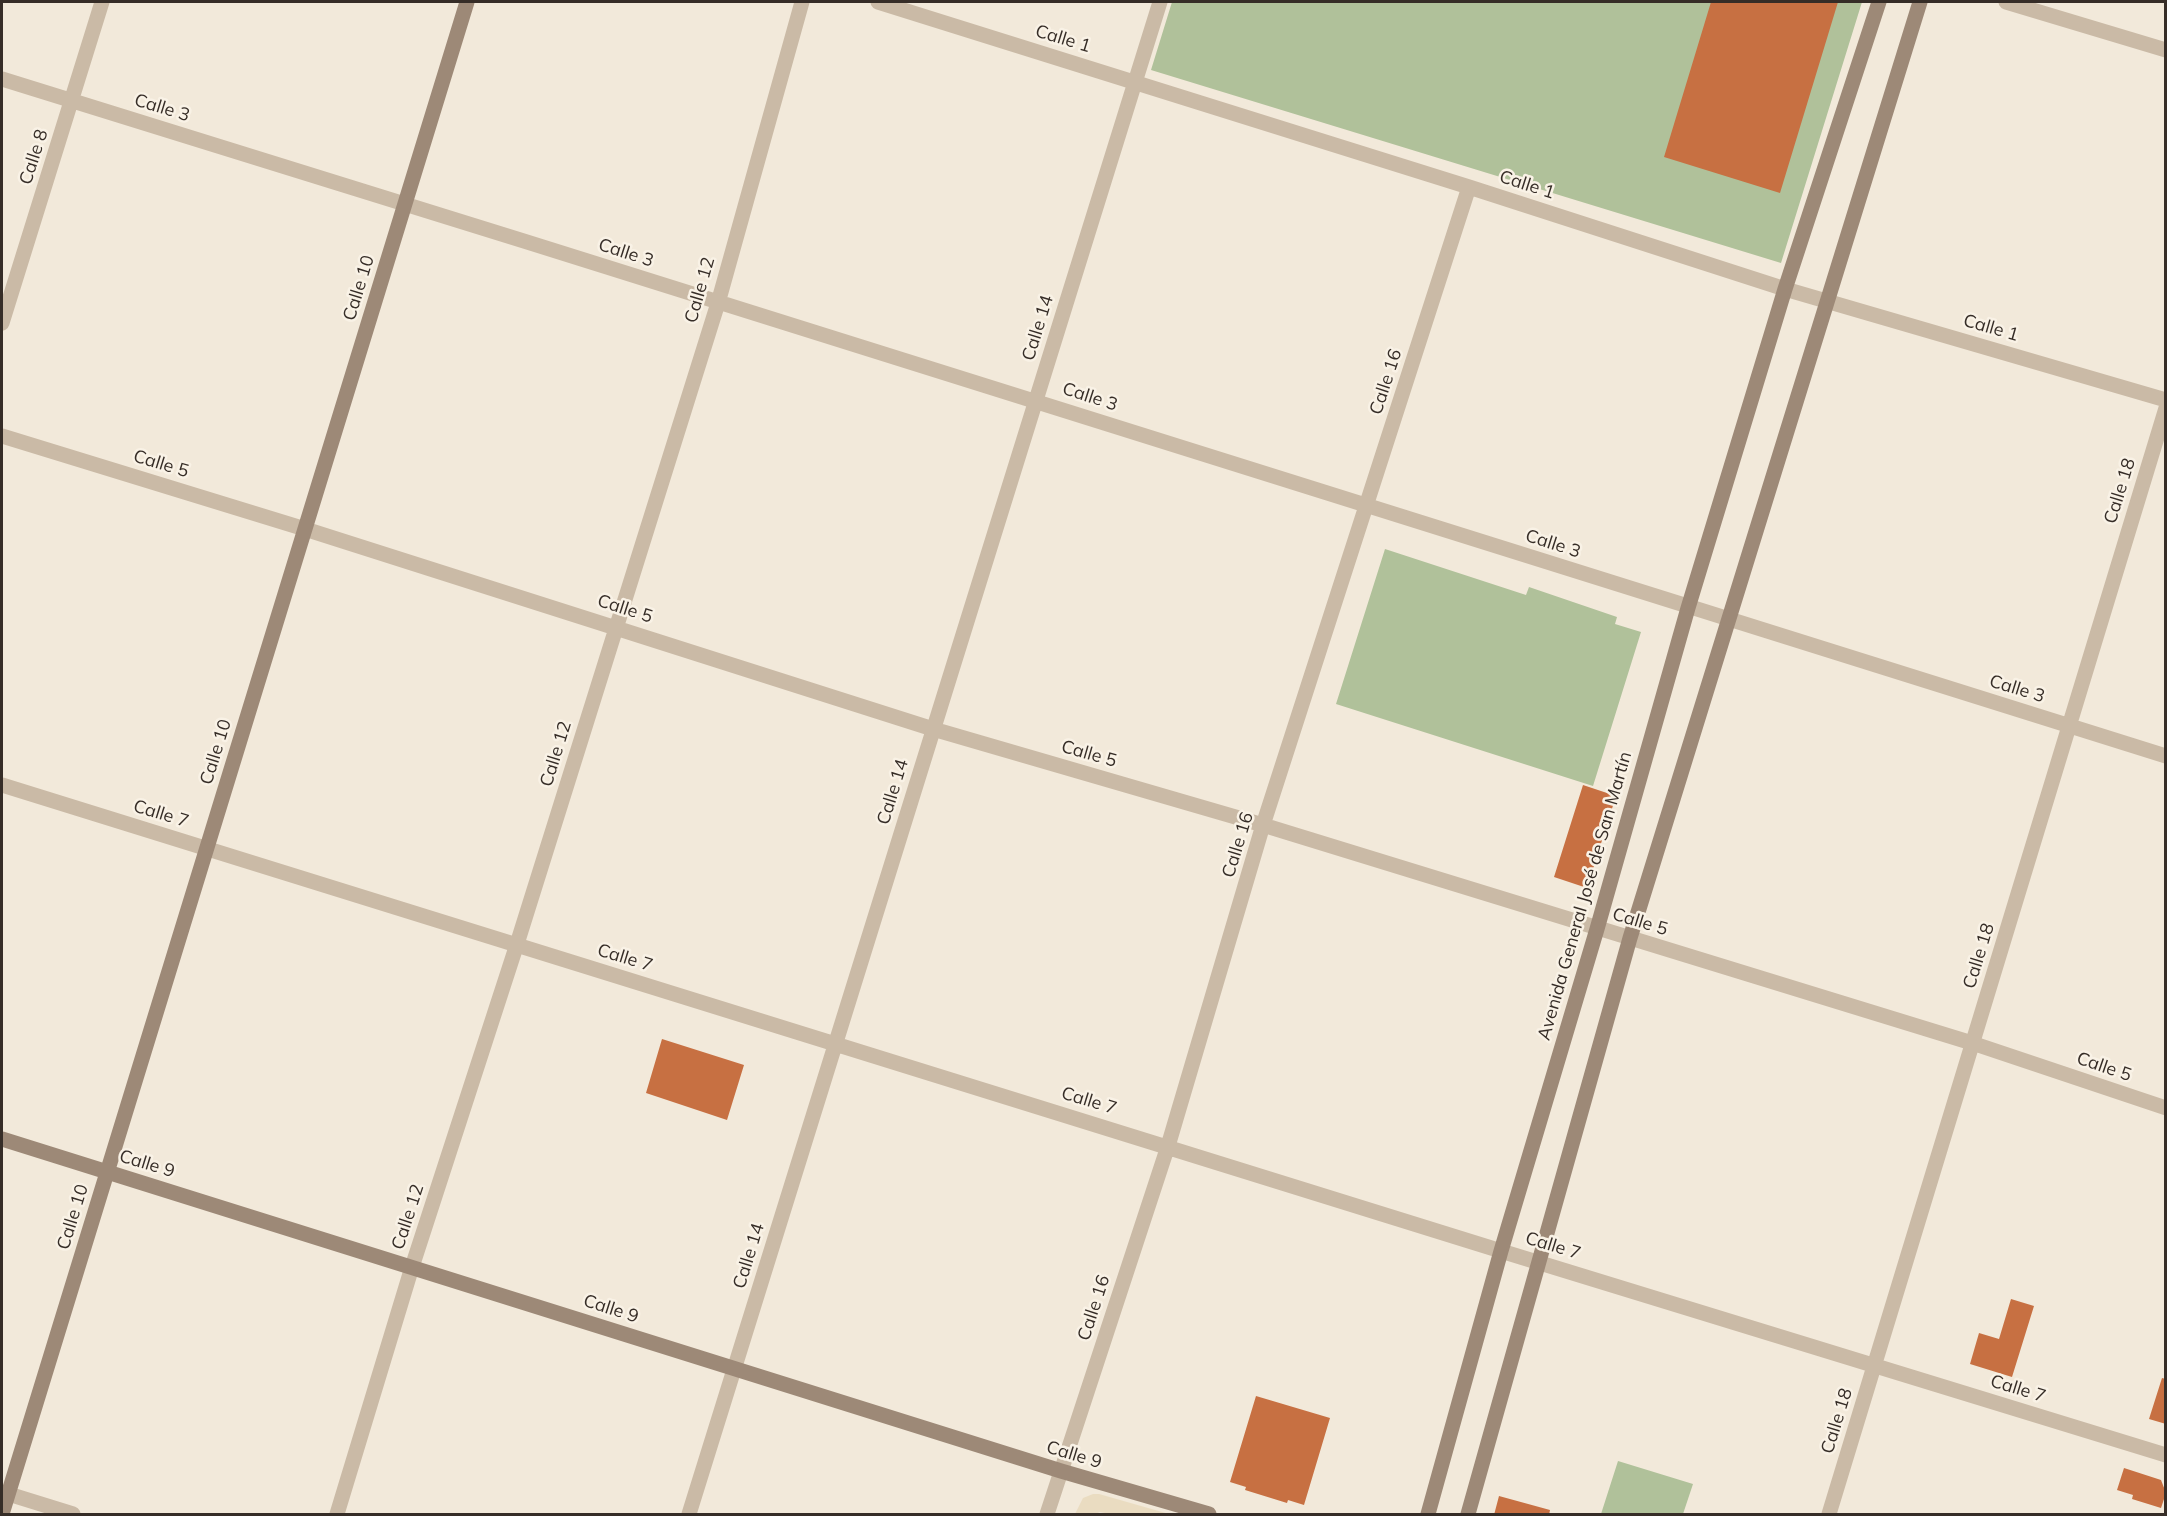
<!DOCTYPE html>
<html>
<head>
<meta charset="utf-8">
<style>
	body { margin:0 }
	#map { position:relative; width:2167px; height:1516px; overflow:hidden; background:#f2e9da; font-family:Mulish,sans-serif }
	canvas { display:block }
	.frame { position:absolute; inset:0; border:3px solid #362d27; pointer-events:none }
</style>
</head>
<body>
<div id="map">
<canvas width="2167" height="1516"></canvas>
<div class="frame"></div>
</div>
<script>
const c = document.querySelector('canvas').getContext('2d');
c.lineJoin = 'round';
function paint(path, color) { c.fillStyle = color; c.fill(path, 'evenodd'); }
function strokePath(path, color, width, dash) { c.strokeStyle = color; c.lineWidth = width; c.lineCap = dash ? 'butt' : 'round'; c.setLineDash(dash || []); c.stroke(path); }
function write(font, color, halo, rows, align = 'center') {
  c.font = font + ' Mulish,sans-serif'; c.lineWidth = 5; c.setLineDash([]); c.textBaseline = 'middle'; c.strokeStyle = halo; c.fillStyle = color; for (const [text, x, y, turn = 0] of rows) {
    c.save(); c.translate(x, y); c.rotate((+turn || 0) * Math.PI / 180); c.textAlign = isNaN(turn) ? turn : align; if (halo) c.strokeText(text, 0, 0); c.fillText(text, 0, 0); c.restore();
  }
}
paint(new Path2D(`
	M1172 2H1862L1781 263 1151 70Z
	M1385 549 1526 595 1529 587 1617 617 1615 624 1641 632 1593 786 1336 704Z
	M1618 1461 1693 1484 1683 1514H1601Z`), '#b0c19a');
paint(new Path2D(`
	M1093 1494H1099L1169 1514H1110L1100 1512 1095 1514H1075L1083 1498Z`), '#eadcc1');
paint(new Path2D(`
	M1711 2H1838L1780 193 1664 157Z
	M1583 785 1616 796 1587 888 1554 877Z
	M662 1039 744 1065 727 1120 646 1093Z
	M2011 1299 2034 1306 2012 1377 1970 1364 1979 1333 1999 1339Z
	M2162 1378 2166 1379V1424L2149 1419Z
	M1256 1396 1330 1418 1304 1505 1288 1500 1287 1503 1245 1490 1246 1487 1230 1482Z
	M2124 1468 2161 1480 2166 1493 2161 1508 2132 1499 2133 1495 2117 1490Z
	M1499 1496 1550 1510 1549 1515H1494Z`), '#c77042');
strokePath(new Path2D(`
	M878 2 1469 187 1785 289 2166 400
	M2006 2 2166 50
	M2 79C724 302 1444 530 2166 756
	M2 323 102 2
	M2 436 305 529 933 729 1263 825 1972 1043 2166 1108
	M2 785 1501 1251 2166 1455
	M2 1492 73 1514
	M337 1514 412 1267 517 944 718 303 802 2
	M689 1514 1160 2
	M1047 1514 1168 1146 1263 825 1469 187
	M1829 1514 2166 408`), '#cabaa6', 15);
strokePath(new Path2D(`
	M2 1139 1061 1471 1209 1514
	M2 1514 467 2
	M1428 1514 1501 1251 1597 929 1688 608 1785 289 1879 2
	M1468 1514 1630 938 1920 2`), '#9d8977', 15);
write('18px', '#362d27', '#f9f2e6', [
	["Calle 1",1063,39,17],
	["Calle 3",162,108,17],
	["Calle 8",34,157,-72],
	["Calle 1",1527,185,18],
	["Calle 3",626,253,18],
	["Calle 10",359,288,-73],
	["Calle 12",700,290,-74],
	["Calle 14",1038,328,-73],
	["Calle 1",1991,328,16],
	["Calle 16",1386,382,-72],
	["Calle 3",1090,397,18],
	["Calle 5",161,464,17],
	["Calle 18",2120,491,-73],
	["Calle 3",1553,544,18],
	["Calle 5",625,609,18],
	["Calle 3",2017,689,17],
	["Calle 10",216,752,-73],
	["Calle 12",556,754,-73],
	["Calle 5",1089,754,16],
	["Calle 14",893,792,-73],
	["Calle 7",161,814,17],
	["Calle 16",1238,845,-73],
	["Avenida General José de San Martín",1585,896,-74],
	["Calle 5",1640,922,17],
	["Calle 18",1979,956,-73],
	["Calle 7",625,958,17],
	["Calle 5",2104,1067,19],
	["Calle 7",1089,1101,17],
	["Calle 9",147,1164,17],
	["Calle 10",73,1217,-73],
	["Calle 12",408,1217,-72],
	["Calle 7",1553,1246,17],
	["Calle 14",749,1256,-73],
	["Calle 16",1094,1308,-72],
	["Calle 9",611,1309,18],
	["Calle 7",2018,1389,17],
	["Calle 18",1837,1421,-73],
	["Calle 9",1074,1455,17]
]);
</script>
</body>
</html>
